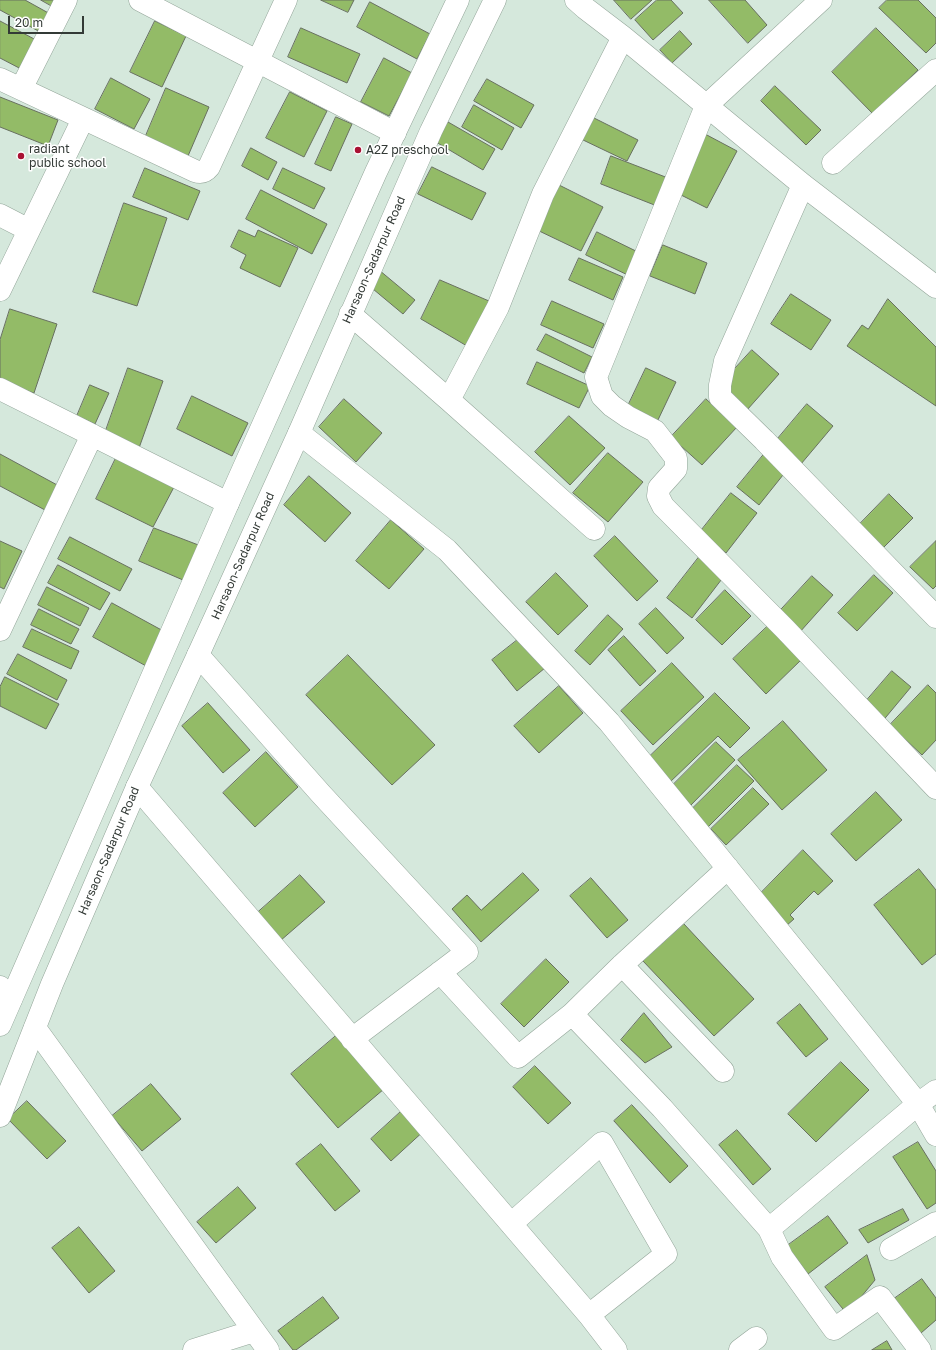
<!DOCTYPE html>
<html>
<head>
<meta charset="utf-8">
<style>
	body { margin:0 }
	#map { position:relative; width:936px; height:1350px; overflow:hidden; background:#d5e8dc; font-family:"Golos Text",sans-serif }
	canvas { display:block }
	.scale { position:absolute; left:8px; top:16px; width:76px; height:18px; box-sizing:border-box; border:2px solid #333a36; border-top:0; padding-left:5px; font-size:12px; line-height:14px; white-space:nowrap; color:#333a36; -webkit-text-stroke:3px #fff; paint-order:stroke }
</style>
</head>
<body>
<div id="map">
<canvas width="936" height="1350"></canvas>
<div class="scale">20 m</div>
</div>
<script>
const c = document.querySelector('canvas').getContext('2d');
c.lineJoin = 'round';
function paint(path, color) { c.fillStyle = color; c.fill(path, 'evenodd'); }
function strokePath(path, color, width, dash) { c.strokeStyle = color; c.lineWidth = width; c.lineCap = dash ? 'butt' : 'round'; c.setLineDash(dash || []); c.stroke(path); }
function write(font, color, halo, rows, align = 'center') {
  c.font = font + ' "Golos Text",sans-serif'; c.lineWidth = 3; c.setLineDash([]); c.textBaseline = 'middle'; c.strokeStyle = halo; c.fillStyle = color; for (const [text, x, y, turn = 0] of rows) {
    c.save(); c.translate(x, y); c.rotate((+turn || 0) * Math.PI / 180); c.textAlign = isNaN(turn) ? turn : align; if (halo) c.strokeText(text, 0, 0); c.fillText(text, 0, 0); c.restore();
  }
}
const building = new Path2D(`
	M0 0H25L52 15 42 33 0 10Z
	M41 0H58L54 7Z
	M321 0H354L348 12Z
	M614 0H652L631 19Z
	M657 0H671L683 13 653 40 635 20Z
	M709 0H745L767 25 748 43Z
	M887 0H918L936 18V43L926 53 879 8Z
	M370 2 430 34 417 59 357 27Z
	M0 21 38 41 23 70 0 58Z
	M155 21 186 36 162 87 130 72Z
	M301 28 360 54 347 83 288 57Z
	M876 28 918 70 873 114 832 72Z
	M680 31 692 44 672 63 660 50Z
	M384 58 412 73 389 116 361 102Z
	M111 78 150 99 134 129 95 109Z
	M487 79 534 105 521 128 474 101Z
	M775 86 821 130 806 145 761 101Z
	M166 88 209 107 188 156 145 138Z
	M290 92 327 111 304 157 266 138Z
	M0 97 58 120 48 146 0 127Z
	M474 105 514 128 502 150 462 127Z
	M336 117 352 124 331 171 315 164Z
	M592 117 638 140 627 161 581 139Z
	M448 122 495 149 483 170 436 142Z
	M705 134 737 151 707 208 675 192Z
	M251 148 277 162 268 180 242 166Z
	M611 156 668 178 657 206 601 184Z
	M432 167 486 193 472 220 418 194Z
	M145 168 200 191 188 220 133 197Z
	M283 168 325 188 314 209 273 189Z
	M557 184 603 207 581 251 535 229Z
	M261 190 327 224 312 254 246 219Z
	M124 203 167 218 137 306 93 292Z
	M239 230 255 237 258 230 298 248 280 287 240 268 246 255 231 247Z
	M597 232 644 255 634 278 586 255Z
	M663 245 707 263 695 294 650 276Z
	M579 258 623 277 613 300 569 280Z
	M379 270 415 300 403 314 373 289Z
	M440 280 489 301 467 346 421 319Z
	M791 294 831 320 811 350 771 324Z
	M888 299 936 347V406L847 346 862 325 868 329Z
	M552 301 604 324 593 348 541 325Z
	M10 309 57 324 34 393 0 382V340Z
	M546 334 592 357 584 373 537 350Z
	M752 350 779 374 747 410 720 385Z
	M537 362 590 386 579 408 527 384Z
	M128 368 163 381 139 448 104 436Z
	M646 368 676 382 657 422 627 408Z
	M90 385 109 393 95 424 77 416Z
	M192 396 248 423 232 456 177 429Z
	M344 399 382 433 356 462 319 427Z
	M706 399 737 427 702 465 671 437Z
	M807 404 833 426 801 464 775 442Z
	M569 416 605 448 570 485 535 452Z
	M608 453 643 482 608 522 573 493Z
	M765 453 787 470 759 505 737 487Z
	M0 454 59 486 45 510 0 486Z
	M116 458 174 487 153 527 96 499Z
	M309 476 351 513 325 542 284 505Z
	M731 493 757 513 726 553 700 532Z
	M889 494 913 518 881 550 857 527Z
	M391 520 424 549 389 589 356 561Z
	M154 528 201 546 183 580 139 561Z
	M615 536 658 581 637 601 594 556Z
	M70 537 132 569 120 591 58 559Z
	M0 541 22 551 4 589 0 587Z
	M936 541V586L933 589 910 567Z
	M703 552 728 571 692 618 667 598Z
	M58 565 110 593 100 610 48 583Z
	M556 573 588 606 558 635 526 602Z
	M874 575 893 593 857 631 838 613Z
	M812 576 833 595 799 633 778 613Z
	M47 587 89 608 80 626 38 605Z
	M725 590 751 616 722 645 696 620Z
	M112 603 167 633 148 667 93 637Z
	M656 608 684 638 667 654 639 624Z
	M39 609 79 629 71 644 31 625Z
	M608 615 623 629 590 665 575 651Z
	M769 625 802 659 766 694 733 659Z
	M32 629 79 651 71 669 23 647Z
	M624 636 656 671 640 686 608 650Z
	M520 638 545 668 517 691 492 660Z
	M18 654 67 680 57 700 7 674Z
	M348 655 435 745 392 785 306 695Z
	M672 663 704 697 653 745 621 711Z
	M892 671 911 687 881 723 861 707Z
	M5 677 59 704 46 729 0 706V687Z
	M928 685 936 693V740L922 755 890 725Z
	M559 686 583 713 539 753 514 726Z
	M715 693 750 728 730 748 718 736 669 783 646 760Z
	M208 703 250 750 223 773 182 726Z
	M783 721 827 770 782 810 738 760Z
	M716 742 735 760 691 805 672 786Z
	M266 752 298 787 255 827 223 793Z
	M737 765 754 781 706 829 689 812Z
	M753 788 769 804 726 845 711 829Z
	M876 792 902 820 856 861 831 834Z
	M803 850 833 881 818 895 814 891 790 915 794 919 786 926 760 894Z
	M919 869 936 890V954L922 965 874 905Z
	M523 873 539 890 481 942 452 909 467 895 481 910Z
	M300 875 325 902 280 941 256 914Z
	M591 878 628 920 607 938 570 896Z
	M684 924 754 999 714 1036 643 961Z
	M546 959 569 982 524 1027 501 1004Z
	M800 1004 828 1039 806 1057 777 1023Z
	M644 1013 672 1047 645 1063 621 1040Z
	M337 1035 384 1089 338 1128 291 1074Z
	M841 1062 869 1090 816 1142 788 1114Z
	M535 1066 571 1103 548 1124 513 1087Z
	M151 1084 181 1119 142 1151 112 1116Z
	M27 1101 66 1141 47 1159 8 1119Z
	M632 1105 688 1166 670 1183 614 1121Z
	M406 1107 426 1129 391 1161 371 1139Z
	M737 1130 771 1169 753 1185 719 1145Z
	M918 1142 936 1171V1203L927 1209 893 1157Z
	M321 1144 360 1191 335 1211 296 1164Z
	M238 1187 256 1208 216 1243 197 1222Z
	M903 1209 909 1220 868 1243 859 1230Z
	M828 1216 848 1243 808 1274 787 1246Z
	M79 1227 115 1271 89 1293 52 1248Z
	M867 1255 875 1280 847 1314 825 1287Z
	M922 1279 936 1298V1320L921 1333 891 1301Z
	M323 1297 339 1318 296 1350H293L278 1331Z
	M887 1341 892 1350H872Z`);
paint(building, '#93bb67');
strokePath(building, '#687060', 1);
const minor = new Path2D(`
	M140 0 395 133
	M576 0 585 8 623 37 803 185 936 287
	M821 0 706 106 596 377 602 396 612 406 628 417 655 431 676 458V469L659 488 658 496 663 506 785 629 936 788
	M0 79 195 171C201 173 205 172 209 167L286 0
	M21 89 66 0
	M833 163 936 70
	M803 185 725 361 720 385V397L764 440 936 617
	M0 215 29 230
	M0 290 83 119
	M350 314 449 400 594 529
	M0 389 228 503
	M449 400 498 307 543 194 623 37
	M299 433 447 550 609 722 821 983 918 1104 936 1135
	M0 630 92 435
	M198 655 321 794 467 952 352 1039
	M137 787 589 1315 616 1350
	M622 965 723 1071
	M440 972 518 1057 572 1014 622 965 728 868
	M0 987 11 999
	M572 1014 662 1108 769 1229 782 1257 834 1329 880 1297 920 1350
	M35 1028 268 1350
	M511 1224 602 1143 666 1254 589 1315
	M769 1229 918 1104 936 1091
	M891 1249 936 1223
	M194 1350 254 1331
	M740 1350 756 1338`);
const tertiary = new Path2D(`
	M0 1025 228 503 376 172 458 0
	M0 1116 52 984 137 787 198 655 299 433 431 131 495 0`);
strokePath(minor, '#93a599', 23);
strokePath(tertiary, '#93a599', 23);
strokePath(minor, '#fff', 22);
strokePath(tertiary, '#fff', 22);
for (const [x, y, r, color] of [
	[358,150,4,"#a91133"],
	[21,156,4,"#a91133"]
]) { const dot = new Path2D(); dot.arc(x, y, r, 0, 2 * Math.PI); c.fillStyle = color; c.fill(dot); strokePath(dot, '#fff', 1.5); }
write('12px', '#333a36', '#fff', [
	["radiant",29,149],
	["public school",29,163],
	["A2Z preschool",366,150]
], 'left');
write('12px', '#333a36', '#fff', [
	["Harsaon-Sadarpur Road",374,260,-66],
	["Harsaon-Sadarpur Road",243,556,-66],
	["Harsaon-Sadarpur Road",109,851,-67]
]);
</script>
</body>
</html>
